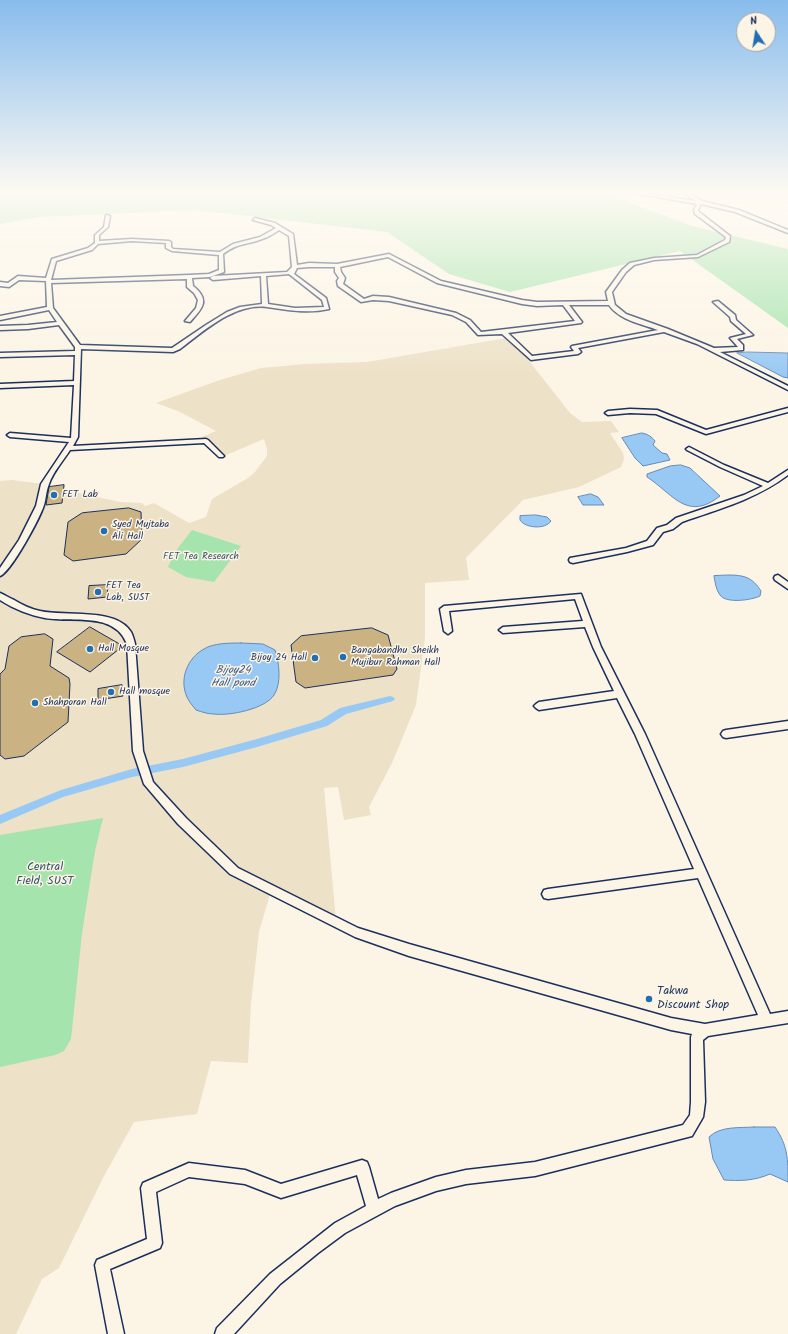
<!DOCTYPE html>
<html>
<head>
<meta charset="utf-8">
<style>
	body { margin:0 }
	#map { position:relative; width:788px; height:1334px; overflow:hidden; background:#fcf5e5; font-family:Kalam,sans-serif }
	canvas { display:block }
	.north { position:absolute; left:736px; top:12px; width:40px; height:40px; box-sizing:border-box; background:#fcf5e5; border:1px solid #a2a6af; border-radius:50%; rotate:348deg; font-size:11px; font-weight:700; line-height:16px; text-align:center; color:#1b2f5e }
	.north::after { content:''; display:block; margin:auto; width:14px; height:18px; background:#1f6fb2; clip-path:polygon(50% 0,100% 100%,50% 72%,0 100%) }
</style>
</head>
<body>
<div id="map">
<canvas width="788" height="1334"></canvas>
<div class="north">N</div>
</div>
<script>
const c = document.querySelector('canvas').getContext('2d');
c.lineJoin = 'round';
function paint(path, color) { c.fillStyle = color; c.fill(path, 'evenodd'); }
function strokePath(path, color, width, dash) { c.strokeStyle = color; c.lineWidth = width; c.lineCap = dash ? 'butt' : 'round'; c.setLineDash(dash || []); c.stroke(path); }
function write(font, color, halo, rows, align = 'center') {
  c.font = font + ' Kalam,sans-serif'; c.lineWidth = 3; c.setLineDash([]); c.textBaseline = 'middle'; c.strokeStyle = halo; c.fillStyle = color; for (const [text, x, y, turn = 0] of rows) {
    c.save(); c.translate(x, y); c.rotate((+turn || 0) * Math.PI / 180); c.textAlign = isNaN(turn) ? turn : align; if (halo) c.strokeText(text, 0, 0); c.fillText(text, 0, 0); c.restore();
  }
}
paint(new Path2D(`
	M506 338 526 357 570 413 582 422 611 421 619 432 610 433 623 453 624 459 621 467 579 487 523 500 466 558 469 580 425 583V637L416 705 392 763 369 807 371 815 344 820 338 787 324 788 336 921 272 887 259 932 251 1003 248 1063 211 1061 197 1114 134 1122 103 1178 59 1268 42 1279 16 1334H0V481L12 480 43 484V487L65 485V490L120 502 142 503 145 506 154 503 189 523 206 517 212 499 248 478 255 472 267 456V449L264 439 224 456 202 437 216 431 178 411 156 403 220 380 261 368 304 364 367 362Z`), '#ede1c7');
paint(new Path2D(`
	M0 191H599L692 226 788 249V328L680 251 510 292 449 274 387 232 196 210 38 217 0 224Z
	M192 530 241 546 214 582 186 577 168 567 175 552Z
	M103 818 95 851 82 933 71 1039 64 1051 55 1055 0 1067V835Z`), '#a5e4ac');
const water = new Path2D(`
	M747 352 788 353V378L783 377 737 353Z
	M642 433C648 434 652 437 655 441L653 445 662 453 667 454 670 460 643 466 635 458 622 438Z
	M681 465 690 468 720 496C687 522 673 494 647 477V474L670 466Z
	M591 494 598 497 604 505H583L578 497Z
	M536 515 547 517 551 521C545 530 525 528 520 520V516Z
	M728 575C744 575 752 577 761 591L760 596C752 600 726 604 720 595 716 590 715 582 714 576Z
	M241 643 263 644 275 650C279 662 282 683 274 695 265 709 230 716 214 714 208 714 202 712 196 710 193 706 189 702 187 697 179 680 187 658 204 649 213 643 230 643 241 643Z
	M754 1127H775C788 1146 788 1159 788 1182L770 1174C754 1181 740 1181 724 1180L713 1159 709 1137C720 1126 739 1128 754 1127Z`);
paint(water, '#98c8f4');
strokePath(water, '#668bb8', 1);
paint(new Path2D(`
	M390 696 393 697 395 699 393 701 346 714 327 726 257 747 183 767 132 777 63 797 0 824V815L61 790 132 769 183 759 257 739 321 720 340 708Z`), '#98c8f4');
const building = new Path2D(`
	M64 485 62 503 46 505 49 487Z
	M129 508 141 512 142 539 126 554 73 561 64 555 68 522 82 513Z
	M108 585 107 597 88 599 89 586Z
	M90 627 123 646 90 672 57 652Z
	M372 628 388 635 397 669 393 675 305 688 296 682 291 645 301 636Z
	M45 634 53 639 50 666 69 678 70 684 68 722 24 756 5 759 0 755V674L5 669 9 646 21 637Z
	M122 685 123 696 98 700V689Z`);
paint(building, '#cbb282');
strokePath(building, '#1b2f5e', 1);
const street = new Path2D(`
	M623 191H631L696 201 681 191H686L702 201 739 210 788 230V233L735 212 701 204 698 210 699 212 730 236 729 242 698 257 654 260 634 265 626 272 612 292 615 305 626 314 668 329 714 348 738 347 730 338 746 334 731 321 730 317 713 302 718 301 735 315 736 320 753 335 737 339 743 345V350L720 352 788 386V390L697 344 664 332 578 348 581 352 578 354 531 360 502 334 478 335 466 322 452 315 389 301 373 300 361 302 338 286 337 281 339 278 335 272V267H309L297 268 294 274 326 298 329 309C308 314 288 310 267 307 234 303 204 331 180 349L173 352 81 349 78 437 73 446 206 439 208 440 224 456 223 457H219L204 443 70 450C63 461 53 472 49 484 46 491 46 499 44 505 40 518 11 572 0 576V568L19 540 36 506 41 484 69 442 10 437 7 435 10 433 71 438 74 385 0 388V384L74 381 75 355 0 357V353L75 351V347L59 325 28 329 0 330V326L28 325 57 322 49 310 0 320V316L47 307 46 281 19 280 9 287 0 286V282L8 283 18 276 46 278 52 259 88 248 95 243V235L104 227 106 215 110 216 108 227 99 235V241L132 239 169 241 171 242V247L173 249 220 252 233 244 260 237 276 228 271 225 253 220 255 218 275 223 293 234 297 265 309 263 337 264 389 254 441 281 522 300 537 302 608 301 606 292 622 270 630 263 654 258 697 255 725 240 726 237 695 214 694 210 697 204ZM279 230 289 236 292 267 287 272 213 276 210 278 213 280 261 276 262 304 240 307 227 312 206 325 172 348 80 345 53 308 51 283 187 279V287L194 293 198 300 196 308 185 321 190 322C202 309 211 300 193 286L192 278 210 277 224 272 223 254C237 243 247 245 262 239 269 237 274 233 279 230ZM132 241 166 243V248L172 251 219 255V270L209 274 189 275 51 280 56 261 92 250 98 244ZM388 257 437 283 522 304 537 306 563 305 575 321 481 332 470 320 456 313 389 297 373 296 364 299 343 284 345 278 341 272 340 267ZM289 274 322 300 324 307 295 308 268 304 266 276ZM569 305H609C619 320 642 324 658 330L572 346 571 347 574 351 532 356 508 333 581 323 582 322Z
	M788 408V412L706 434 656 414 630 413 608 415 605 413 608 411 630 409 657 410 706 430Z
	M689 447 724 465 768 483 788 470V475C756 499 719 509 682 522L673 529 663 532 653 545 627 552 573 563 570 562 569 560 570 558 626 548 647 541 657 528 667 525 676 518 744 495 763 486 720 467 687 450 686 449Z
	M778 575 788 582V589L775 580 774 578 775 576Z
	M0 593C5 595 9 598 14 600 22 605 31 609 40 611 65 617 116 607 131 632 133 636 134 640 135 644L143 751 153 782 186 818 238 868 358 928 409 944 671 1018 705 1024 758 1015 698 878 548 899 544 898 542 894 544 890 548 889 694 869 635 734 617 698 539 710 536 708 534 706 536 704 539 702 614 691 593 647 585 627 503 633 499 630 503 627 583 621 575 599 449 611 452 631 448 634 444 631 440 609 444 606 581 594 601 647 645 734 770 1014 788 1011V1023L708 1036 703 1040 705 1102 703 1117 692 1136 535 1176 466 1184 436 1191 395 1206 345 1233 318 1253 280 1284 234 1334H215L217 1328 270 1274 335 1223 366 1206 357 1175 281 1198 245 1184 189 1177 156 1192 162 1243 160 1248 110 1269 124 1334H108L95 1265 97 1260 147 1239 141 1188 143 1183 189 1163 245 1170 281 1184 362 1160 367 1162 369 1167 378 1199 391 1193 436 1177 466 1170 535 1162 683 1125 690 1115 691 1102V1037L692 1034 671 1030 409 956 355 937 230 874 178 824 144 784 133 751 127 644C114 611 73 623 45 618 29 615 14 609 0 600Z
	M788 721V729L726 738 723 737 721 734 723 731 726 730Z`);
strokePath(street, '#1b2f5e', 3);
paint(street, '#fcf5e5');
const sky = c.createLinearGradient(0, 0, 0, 378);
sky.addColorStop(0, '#88bced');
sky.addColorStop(0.51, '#fefaf3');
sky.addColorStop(1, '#fefaf300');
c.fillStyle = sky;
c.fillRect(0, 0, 788, 378);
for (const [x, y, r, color] of [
	[54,495,4,"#1f6fb2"],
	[104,531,4,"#1f6fb2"],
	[98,592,4,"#1f6fb2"],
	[90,649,4,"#1f6fb2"],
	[343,657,4,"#1f6fb2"],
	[315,658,4,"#1f6fb2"],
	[111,692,4,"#1f6fb2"],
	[35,703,4,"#1f6fb2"],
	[649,999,4,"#1f6fb2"]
]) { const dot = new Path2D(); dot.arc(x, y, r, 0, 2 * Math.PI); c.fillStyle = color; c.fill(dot); strokePath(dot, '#fcf5e5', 1.5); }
write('10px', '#1b2f5e', '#fcf5e5', [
	["FET Lab",62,495],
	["Syed Mujtaba",112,525],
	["Ali Hall",112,537],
	["FET Tea",106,586],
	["Lab, SUST",106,598],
	["Hall Mosque",98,649],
	["Bangabandhu Sheikh",351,651],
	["Mujibur Rahman Hall",351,663],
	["Bijoy 24 Hall",307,658,"right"],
	["Hall mosque",119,692],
	["Shahporan Hall",43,703]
], 'left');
write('10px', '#37536e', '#fcf5e5', [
	["FET Tea Research",201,557]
]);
write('italic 11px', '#3a5584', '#fcf5e5', [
	["Bijoy24",233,671],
	["Hall pond",233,684]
]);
write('12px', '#37536e', '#fcf5e5', [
	["Central",45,868],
	["Field, SUST",45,882]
]);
write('12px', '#1b2f5e', '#fcf5e5', [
	["Takwa",657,992],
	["Discount Shop",657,1006]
], 'left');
</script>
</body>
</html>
